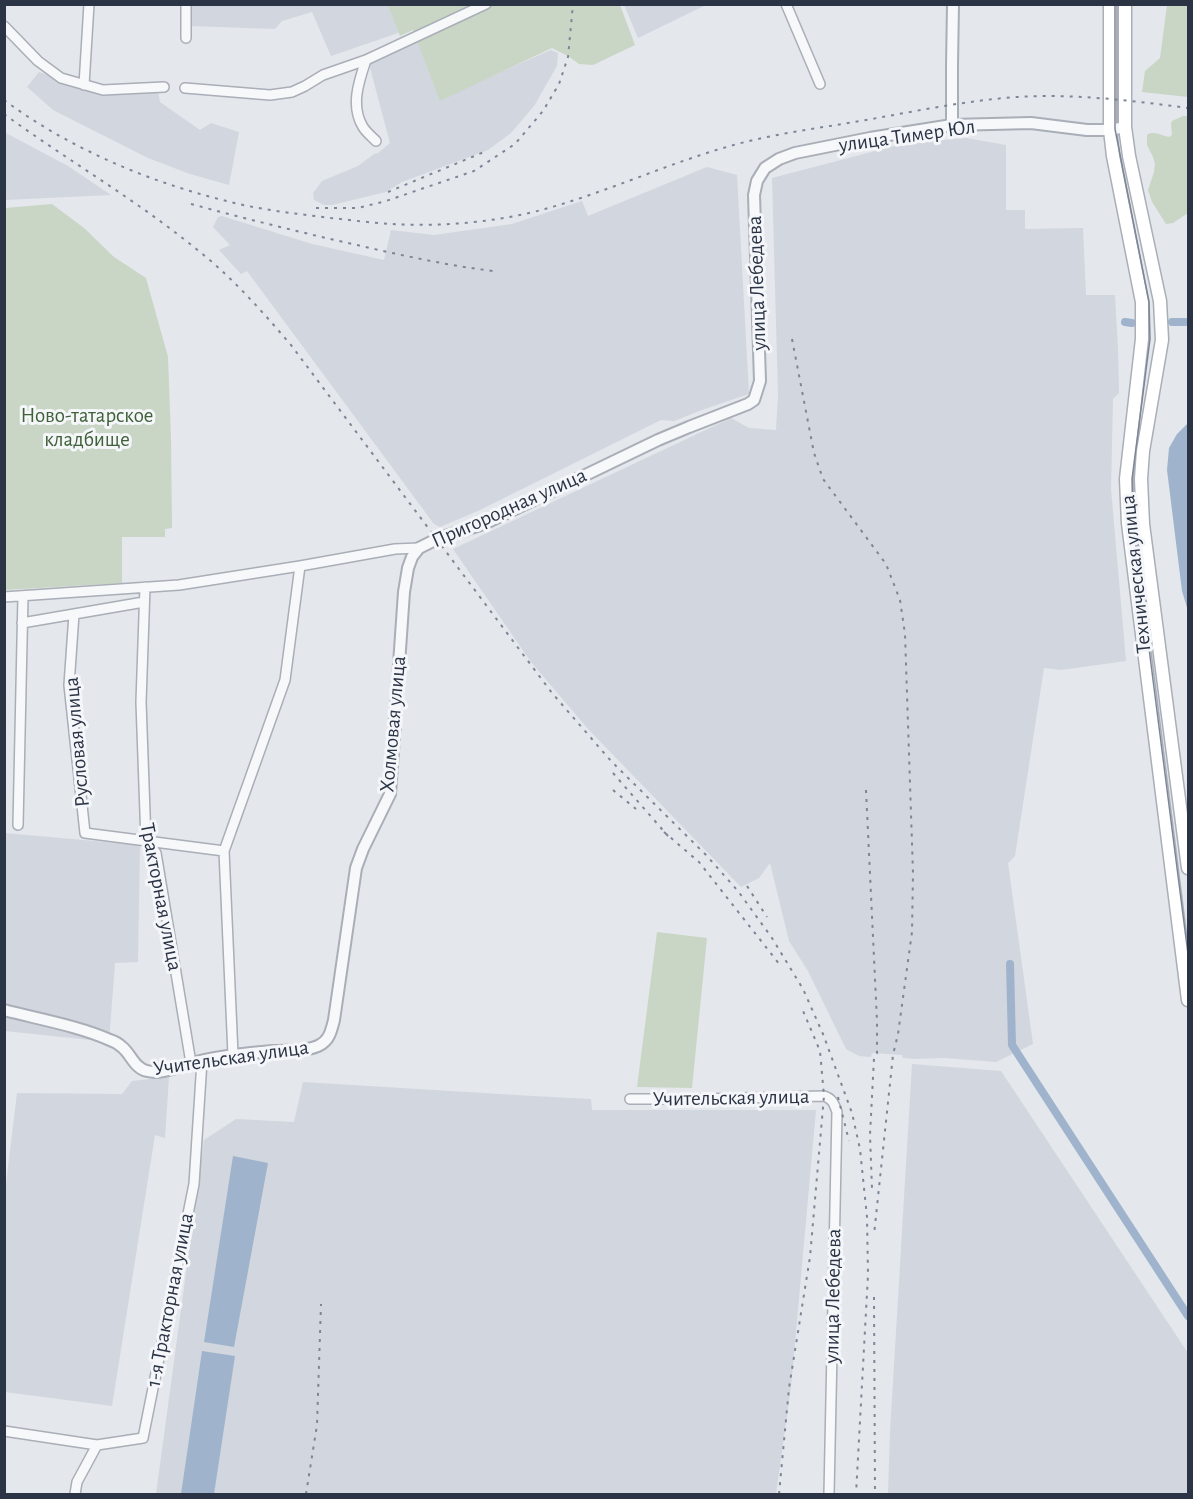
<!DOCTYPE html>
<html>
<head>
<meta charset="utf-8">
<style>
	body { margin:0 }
	#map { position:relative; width:1193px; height:1499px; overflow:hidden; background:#e4e7ec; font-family:"Alegreya Sans",sans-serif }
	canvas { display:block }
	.frame { position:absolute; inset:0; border:6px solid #2b3445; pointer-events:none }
</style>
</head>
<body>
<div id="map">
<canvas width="1193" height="1499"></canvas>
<div class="frame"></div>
</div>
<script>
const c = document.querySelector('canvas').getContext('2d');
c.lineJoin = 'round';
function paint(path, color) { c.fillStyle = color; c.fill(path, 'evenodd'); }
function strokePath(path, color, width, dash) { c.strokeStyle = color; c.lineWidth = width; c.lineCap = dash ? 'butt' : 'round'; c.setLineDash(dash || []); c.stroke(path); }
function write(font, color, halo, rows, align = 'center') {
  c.font = font + ' "Alegreya Sans",sans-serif'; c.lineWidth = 6; c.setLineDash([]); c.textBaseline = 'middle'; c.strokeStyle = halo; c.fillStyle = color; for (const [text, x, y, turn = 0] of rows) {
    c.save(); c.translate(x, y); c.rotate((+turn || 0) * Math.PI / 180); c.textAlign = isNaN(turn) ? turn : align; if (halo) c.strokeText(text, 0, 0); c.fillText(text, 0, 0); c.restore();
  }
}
paint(new Path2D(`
	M190 5H395L404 31 331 56 312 12 282 21 275 29 190 26Z
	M624 5H706L638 38Z
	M419 38 446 96 551 50 558 53 557 66 534 106 511 133 488 150 402 182 386 192 332 205H324L314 200 313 193 322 181 358 166 374 154 378 153 390 143 369 64Z
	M39 72 96 92 158 91 160 102 200 130 211 123 239 132 229 185 190 174 148 158 53 110 27 87Z
	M4 132 68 166 111 195 5 200Z
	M966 138 1006 145V210H1025V229L1083 228 1086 295H1115L1118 349 1119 393 1113 399 1111 489 1126 661 1061 670 1044 668 1015 856 1008 863 1033 1044 996 1062 945 1058 915 1059 903 1058 902 1055 872 1053 871 1057 859 1056 846 1049 808 971 789 941 770 863 759 878 741 887 588 729 531 662 453 549 731 418 749 428 776 430 778 395 772 178 902 144Z
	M707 167 737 175 749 394 702 410 674 421 661 420 480 510 440 527 434 524 247 271 241 274 219 250 230 245 213 227 218 217 222 216 312 244 384 260 391 230 434 235 512 224 582 201 588 216Z
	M4 833 140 845 138 962 115 963 109 1042 5 1031Z
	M912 1064 1001 1071 1188 1353V1494H888L890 1432Z
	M169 1077 165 1138 155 1135 112 1406 5 1392 4 1200 17 1093 122 1094 132 1081Z
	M303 1082 533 1096 591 1099 592 1110H816L791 1387 776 1494H156L204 1140 236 1119 294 1122Z`), '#d2d6de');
paint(new Path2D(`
	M388 5H620L635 45 593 65 579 64 568 56 552 48 440 101 413 30 400 36Z
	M1167 5H1188V97L1142 92 1145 71 1160 58Z
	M1183 116H1188V213L1173 223 1166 224 1152 202 1148 190 1154 172 1155 164 1153 157 1147 145V135C1154 130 1162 136 1169 137L1172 135 1171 124 1172 121Z
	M52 204 84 228 114 257 146 278 168 357 171 439 172 528 165 529V537H122V583L5 590V208Z
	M657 932 707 938 692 1088 637 1087Z`), '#c9d6c5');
paint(new Path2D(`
	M1188 423V611L1182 591 1167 470 1169 448 1177 434Z
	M233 1156 268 1163 234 1347 204 1342Z
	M202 1351 235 1356 214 1494H181Z`), '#9fb4cc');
strokePath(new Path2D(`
	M1125 322 1132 323
	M1172 322H1185
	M1010 964 1012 1045 1188 1316`), '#9fb4cc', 8);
const minor = new Path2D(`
	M186 4V38
	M786 4 820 84
	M4 26 38 61 61 78 103 90 164 87
	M366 60C359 81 350 106 363 127 366 132 372 137 376 141
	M84 85 89 4
	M185 88 270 95 292 92 305 86 323 75 366 60 486 4
	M145 587 141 702 146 841 156 853 191 1063
	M4 597 179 585 300 566 395 549 419 548
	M74 614 69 685 85 833 224 851
	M22 623 144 602
	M18 825 23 596
	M233 1055 224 851 285 680 300 566
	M630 1099H702L824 1096C833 1099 834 1104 837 1112L829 1494
	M4 1431 97 1445
	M75 1494 77 1482 97 1445 143 1438 194 1184 202 1061`);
const tertiary = new Path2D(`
	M952 125V66L953 4
	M4 1010C38 1019 79 1026 110 1040 113 1041 119 1044 122 1047 131 1054 134 1068 147 1071 163 1075 180 1065 196 1062 221 1056 247 1053 273 1051 287 1050 304 1052 318 1046 329 1041 331 1032 334 1020L356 868 363 849 390 794 404 592 408 568 412 557 419 548 437 539 486 523 658 440 689 427 748 404 754 400 760 381 754 195 757 181 765 168 779 159 795 153 870 138 952 125 1031 123 1087 130H1110L1125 127`);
const secondary = new Path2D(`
	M1110 4V130L1113 156 1142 302V339L1126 479 1128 523 1188 1000
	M1125 4V127L1129 156 1160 301 1162 340 1143 451 1141 479 1143 524 1188 868`);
strokePath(minor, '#a9aeb7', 12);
strokePath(tertiary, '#a9aeb7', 14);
strokePath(secondary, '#a9aeb7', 15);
strokePath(minor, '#f7f8fa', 9);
strokePath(tertiary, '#f7f8fa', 10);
strokePath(secondary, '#fff', 12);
strokePath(new Path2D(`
	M1115 4V129L1149 302 1150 339 1132 479 1133 523 1188 954`), '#7d8696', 1.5);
strokePath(new Path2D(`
	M4 100C73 151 156 185 239 204 269 211 300 214 331 218 351 220 372 223 392 224 441 227 498 222 545 209 614 190 679 158 749 141 791 131 834 126 877 118 933 108 990 96 1047 96 1095 96 1142 102 1188 108
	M4 114C67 160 135 199 195 248 231 276 261 310 291 345L552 693 611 761 706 855 738 891 772 938 803 989 823 1034 852 1113 860 1149 864 1188 867 1217 868 1275 856 1494
	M388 192 484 152
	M191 204C243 218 295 231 348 243 396 254 444 265 493 271
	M316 208H358L386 201 474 171 515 144 543 111 559 84 568 57 573 4
	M792 339 814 453 823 479 886 564 900 600 905 634 913 873 912 932 898 1034 893 1055 874 1235
	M613 773 668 836
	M613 790 636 809
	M866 790 877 1021V1053L874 1058 870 1135 872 1189
	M664 832 699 862 780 965
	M747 886 767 917
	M838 1097 849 1141
	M874 1297 875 1494
	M306 1494 317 1425 321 1304
	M779 1494 789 1388 810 1257 824 1096 820 1051 801 1006`), '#7d8696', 2, [3, 6]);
write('21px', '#2b3445', '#f4f6f9', [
	["улица Тимер Юл",907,136,-8],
	["улица Лебедева",757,283,-92],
	["Пригородная улица",509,508,-24],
	["Техническая улица",1136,574,-96],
	["Холмовая улица",393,724,-85],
	["Русловая улица",77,742,-95],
	["Тракторная улица",161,897,79],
	["Учительская улица",231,1058,-8],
	["Учительская улица",731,1098,-1],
	["улица Лебедева",833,1296,-89],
	["1-я Тракторная улица",170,1300,-79]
]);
write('21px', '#3f6138', '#f4f6f9', [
	["Ново-татарское",87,416],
	["кладбище",87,440]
]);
</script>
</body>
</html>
